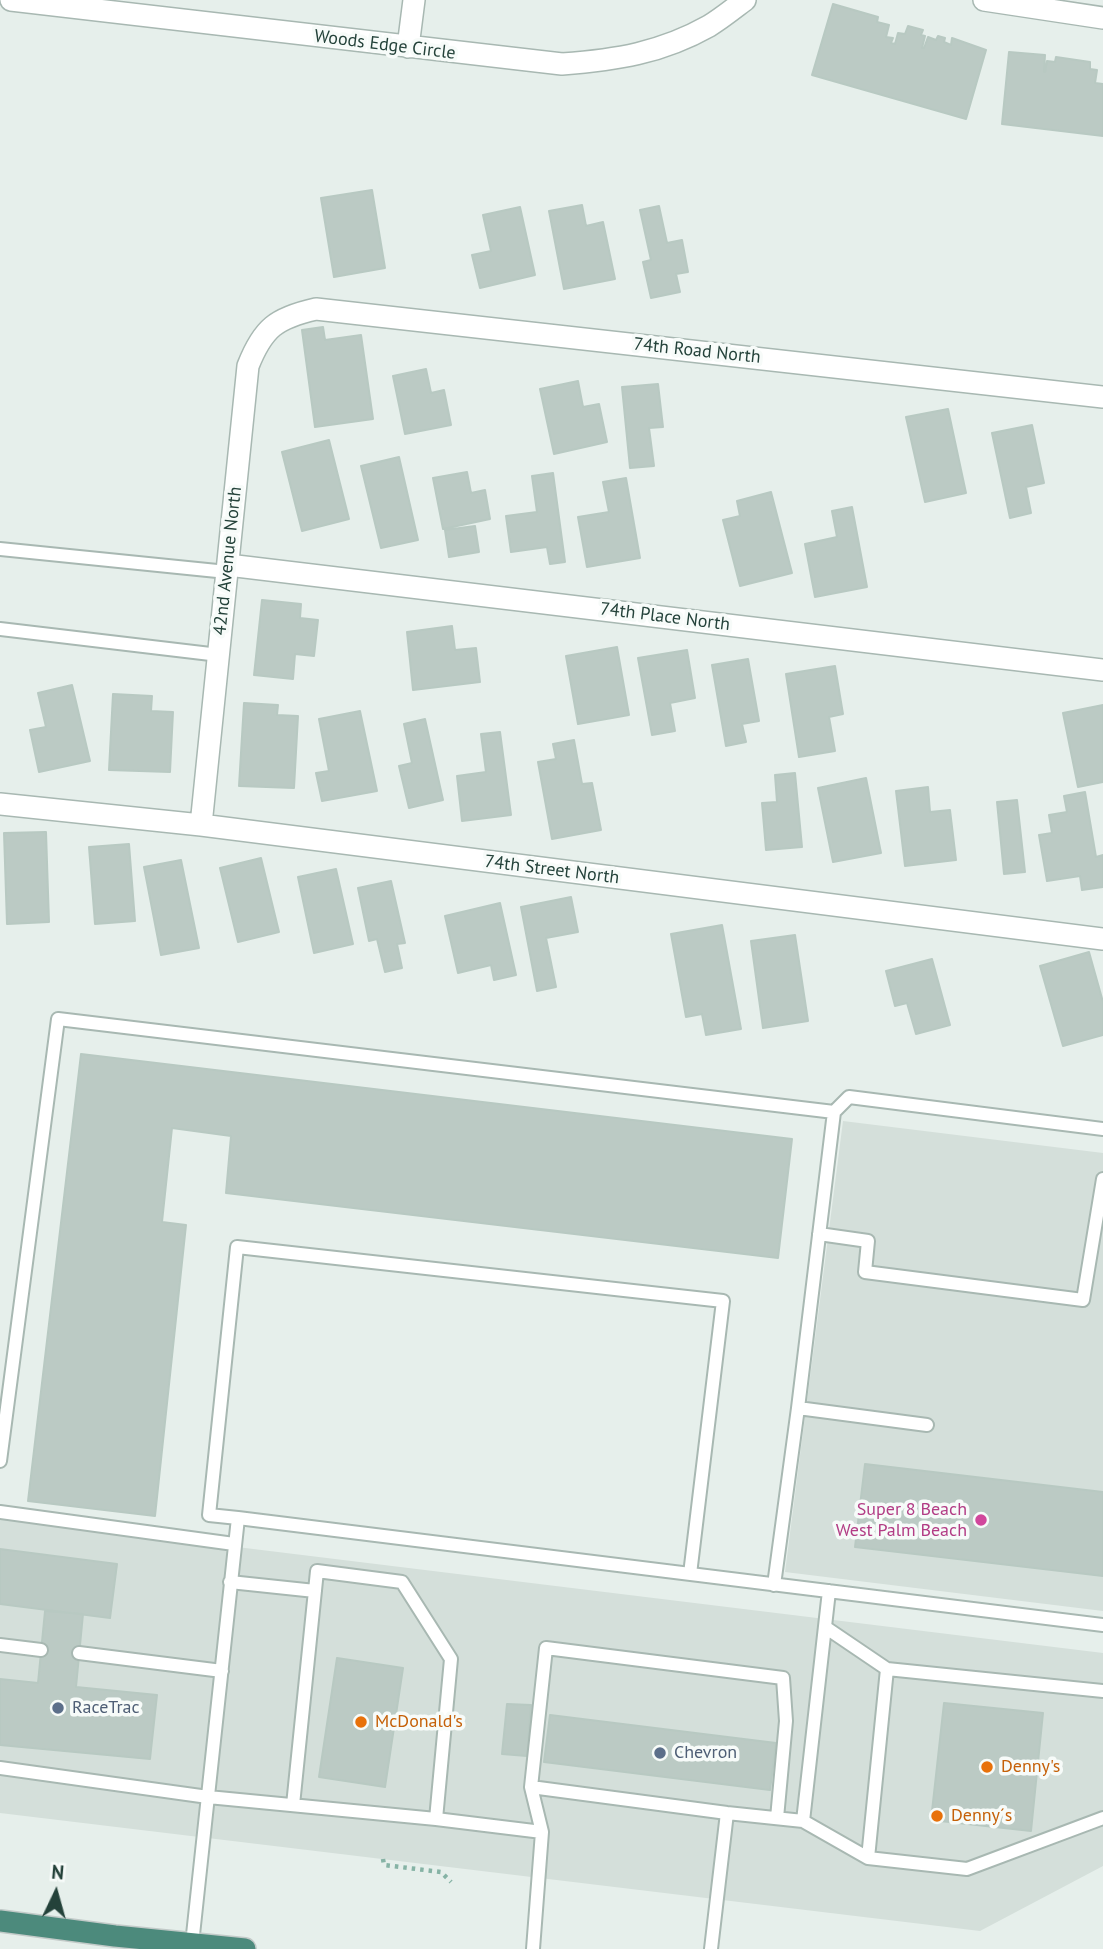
<!DOCTYPE html>
<html>
<head>
<meta charset="utf-8">
<style>
	body { margin:0 }
	#map { position:relative; width:1103px; height:1949px; overflow:hidden; background:#e6efeb; font-family:"PT Sans",sans-serif }
	canvas { display:block }
	.north { position:absolute; left:21px; top:1858px; width:70px; height:70px; -webkit-text-stroke:5px #f7fbf9; paint-order:stroke; rotate:5deg; font-size:19px; font-weight:700; line-height:28px; text-align:center; color:#24423a }
	.north::after { content:''; display:block; margin:auto; width:24px; height:32px; background:#24423a; clip-path:polygon(50% 0,100% 100%,50% 72%,0 100%) }
</style>
</head>
<body>
<div id="map">
<canvas width="1103" height="1949"></canvas>
<div class="north">N</div>
</div>
<script>
const c = document.querySelector('canvas').getContext('2d');
c.lineJoin = 'round';
function paint(path, color) { c.fillStyle = color; c.fill(path, 'evenodd'); }
function strokePath(path, color, width, dash) { c.strokeStyle = color; c.lineWidth = width; c.lineCap = dash ? 'butt' : 'round'; c.setLineDash(dash || []); c.stroke(path); }
function write(font, color, halo, rows, align = 'center') {
  c.font = font + ' "PT Sans",sans-serif'; c.lineWidth = 7; c.setLineDash([]); c.textBaseline = 'middle'; c.strokeStyle = halo; c.fillStyle = color; for (const [text, x, y, turn = 0] of rows) {
    c.save(); c.translate(x, y); c.rotate((+turn || 0) * Math.PI / 180); c.textAlign = isNaN(turn) ? turn : align; if (halo) c.strokeText(text, 0, 0); c.fillText(text, 0, 0); c.restore();
  }
}
paint(new Path2D(`
	M843 1121 1103 1153V1611L785 1572Z
	M0 1518 1103 1653V1866L980 1931 0 1813Z`), '#d4dfda');
const building = new Path2D(`
	M833 4 878 17 877 22 889 25 886 37 893 38 891 43 895 44 898 33 905 34 908 26 923 30 921 35 925 36 922 48H924L928 37 936 40 938 36 945 38 944 42 951 45 952 38 986 50 966 119 812 75Z
	M1009 52 1045 55 1044 72H1045L1047 61 1055 62 1056 57 1090 62V69L1097 70 1095 83 1103 84V136L1002 124Z
	M372 190 385 268 334 277 321 198Z
	M582 205 586 226 603 222 615 279 564 289 549 211Z
	M659 206 667 243 682 240 688 272 676 274 680 292 651 298 643 262 651 260 640 210Z
	M520 207 535 275 480 288 472 255 491 251 483 215Z
	M323 327 325 340 361 335 373 419 315 427 302 330Z
	M426 369 431 393 444 390 451 425 405 434 393 376Z
	M578 381 583 407 599 404 607 442 554 454 540 389Z
	M658 384 663 427 649 428 654 466 630 468 622 387Z
	M948 409 966 493 925 502 906 417Z
	M1032 425 1044 483 1026 487 1031 513 1010 518 992 433Z
	M329 440 349 519 302 531 282 452Z
	M399 457 418 540 381 548 361 466Z
	M467 472 471 493 485 490 490 519 443 529 433 478Z
	M553 473 565 562 550 564 547 547 511 552 506 516 537 512 532 476Z
	M626 478 640 558 587 567 578 517 609 512 603 482Z
	M771 492 792 573 740 586 723 520 740 516 737 501Z
	M852 507 867 587 815 597 805 544 837 537 832 511Z
	M475 526 479 552 449 557 445 530Z
	M262 600 301 604 300 618 318 620 314 656 295 654 293 679 254 675Z
	M452 626 455 650 476 648 480 682 413 690 407 632Z
	M617 647 629 715 578 724 566 656Z
	M687 650 695 698 670 703 675 731 652 735 638 658Z
	M748 659 759 721 742 724 746 742 726 746 712 665Z
	M835 666 843 714 829 717 835 751 799 757 786 674Z
	M72 685 90 761 39 772 30 730 46 727 38 693Z
	M113 694 152 696 151 711 173 712 170 772 109 770Z
	M244 703 278 705 277 715 298 716 294 788 239 786Z
	M1103 705V782L1078 787 1063 713Z
	M360 711 377 791 322 801 316 773 329 771 319 719Z
	M425 719 443 800 409 808 399 766 412 763 404 724Z
	M500 732 511 815 462 821 457 776 486 772 481 734Z
	M574 740 582 784 592 783 601 830 552 839 538 762 556 759 553 744Z
	M795 773 802 847 766 850 762 803 777 802 775 775Z
	M866 778 881 853 833 862 818 788Z
	M928 787 930 812 950 810 956 860 905 866 896 791Z
	M1085 792 1096 857 1103 855V887L1082 890 1080 876 1047 881 1039 835 1052 833 1049 815 1067 812 1064 796Z
	M1017 800 1025 872 1004 874 997 802Z
	M46 832 49 922 7 924 4 833Z
	M129 844 135 921 95 924 89 847Z
	M261 858 279 932 238 942 220 868Z
	M181 860 199 948 161 955 144 867Z
	M336 869 353 944 314 953 298 877Z
	M391 881 405 943 397 944 402 968 385 972 377 939 369 941 358 888Z
	M571 897 578 932 546 938 556 987 537 991 521 907Z
	M500 903 516 975 494 980 491 965 458 973 445 916Z
	M722 925 741 1029 706 1035 702 1014 686 1017 671 934Z
	M795 935 808 1021 763 1028 751 941Z
	M1089 952 1103 1002V1035L1063 1046 1040 966Z
	M932 959 950 1025 916 1034 907 1003 895 1006 886 971Z
	M81 1054 792 1139 778 1258 226 1193 231 1136 172 1128 162 1222 186 1225 155 1516 28 1501Z
	M865 1464 1103 1492V1576L855 1547Z
	M0 1549 117 1564 110 1618 0 1604Z
	M45 1611 83 1614 76 1687 157 1695 150 1759 0 1745V1679L38 1683Z
	M337 1658 403 1668 385 1787 319 1777Z
	M944 1703 1043 1713 1031 1831 931 1820Z
	M507 1704 531 1705 527 1756 502 1754Z
	M550 1715 776 1743 770 1790 544 1762Z`);
paint(building, '#bbcac4');
strokePath(building, '#b8c9c2', 2);
const service = new Path2D(`
	M0 549 227 572
	M0 629 219 655
	M819 1234 868 1241 865 1272 1083 1300 1103 1179
	M798 1408 834 1112 849 1097 1103 1129
	M0 1461 58 1019 834 1112
	M0 1512 234 1544
	M238 1518 209 1515 237 1247 723 1301 690 1574
	M230 1582 315 1591
	M774 1585 798 1408 927 1425
	M825 1627 887 1669
	M0 1645 41 1650
	M79 1653 222 1671
	M0 1768 208 1797 436 1819 542 1832
	M531 1787 727 1813 803 1821 829 1591
	M293 1805 317 1571 402 1582 451 1659 436 1819
	M803 1821 868 1858 967 1869 1103 1818
	M868 1858 887 1669 1103 1691
	M192 1944 238 1518 1103 1625
	M533 1949 542 1832 531 1787 546 1648 783 1678 786 1721 777 1818
	M711 1949 727 1813`);
const minor = new Path2D(`
	M11 0 562 64C616 60 661 53 709 26 722 18 733 9 745 0
	M984 0 1103 18
	M408 47 414 0
	M228 565 1103 670
	M0 804 201 825 1103 939
	M201 825 248 366C263 328 276 318 316 309L1103 397`);
const trunk = new Path2D(`
	M0 1921 115 1936 245 1949`);
strokePath(service, '#a8b8b2', 16);
strokePath(minor, '#a8b8b2', 24);
strokePath(trunk, '#c2cac8', 24);
strokePath(new Path2D(`
	M383 1859 384 1865 441 1872 451 1882`), '#86b3a5', 4.5, [3.5, 5]);
strokePath(service, '#fff', 12);
strokePath(minor, '#fff', 21);
strokePath(trunk, '#4c8a7c', 21);
for (const [x, y, r, color] of [
	[981,1520,7,"#d1479c"],
	[58,1708,7,"#5c6f8a"],
	[361,1722,7,"#e8710a"],
	[660,1753,7,"#5c6f8a"],
	[987,1767,7,"#e8710a"],
	[937,1816,7,"#e8710a"]
]) { const dot = new Path2D(); dot.arc(x, y, r, 0, 2 * Math.PI); c.fillStyle = color; c.fill(dot); strokePath(dot, '#f7fbf9', 2.5); }
write('18px', '#24423a', '#f7fbf9', [
	["Woods Edge Circle",385,45,7],
	["74th Road North",697,351,6],
	["42nd Avenue North",228,561,-84],
	["74th Place North",665,617,7],
	["74th Street North",552,870,7]
]);
write('18px', '#b23c85', '#f7fbf9', [
	["Super 8 Beach",967,1510],
	["West Palm Beach",967,1531]
], 'right');
write('18px', '#4e5e75', '#f7fbf9', [
	["RaceTrac",72,1708],
	["Chevron",674,1753]
], 'left');
write('18px', '#c56008', '#f7fbf9', [
	["McDonald's",375,1722],
	["Denny's",1001,1767],
	["Denny´s",951,1816]
], 'left');
</script>
</body>
</html>
